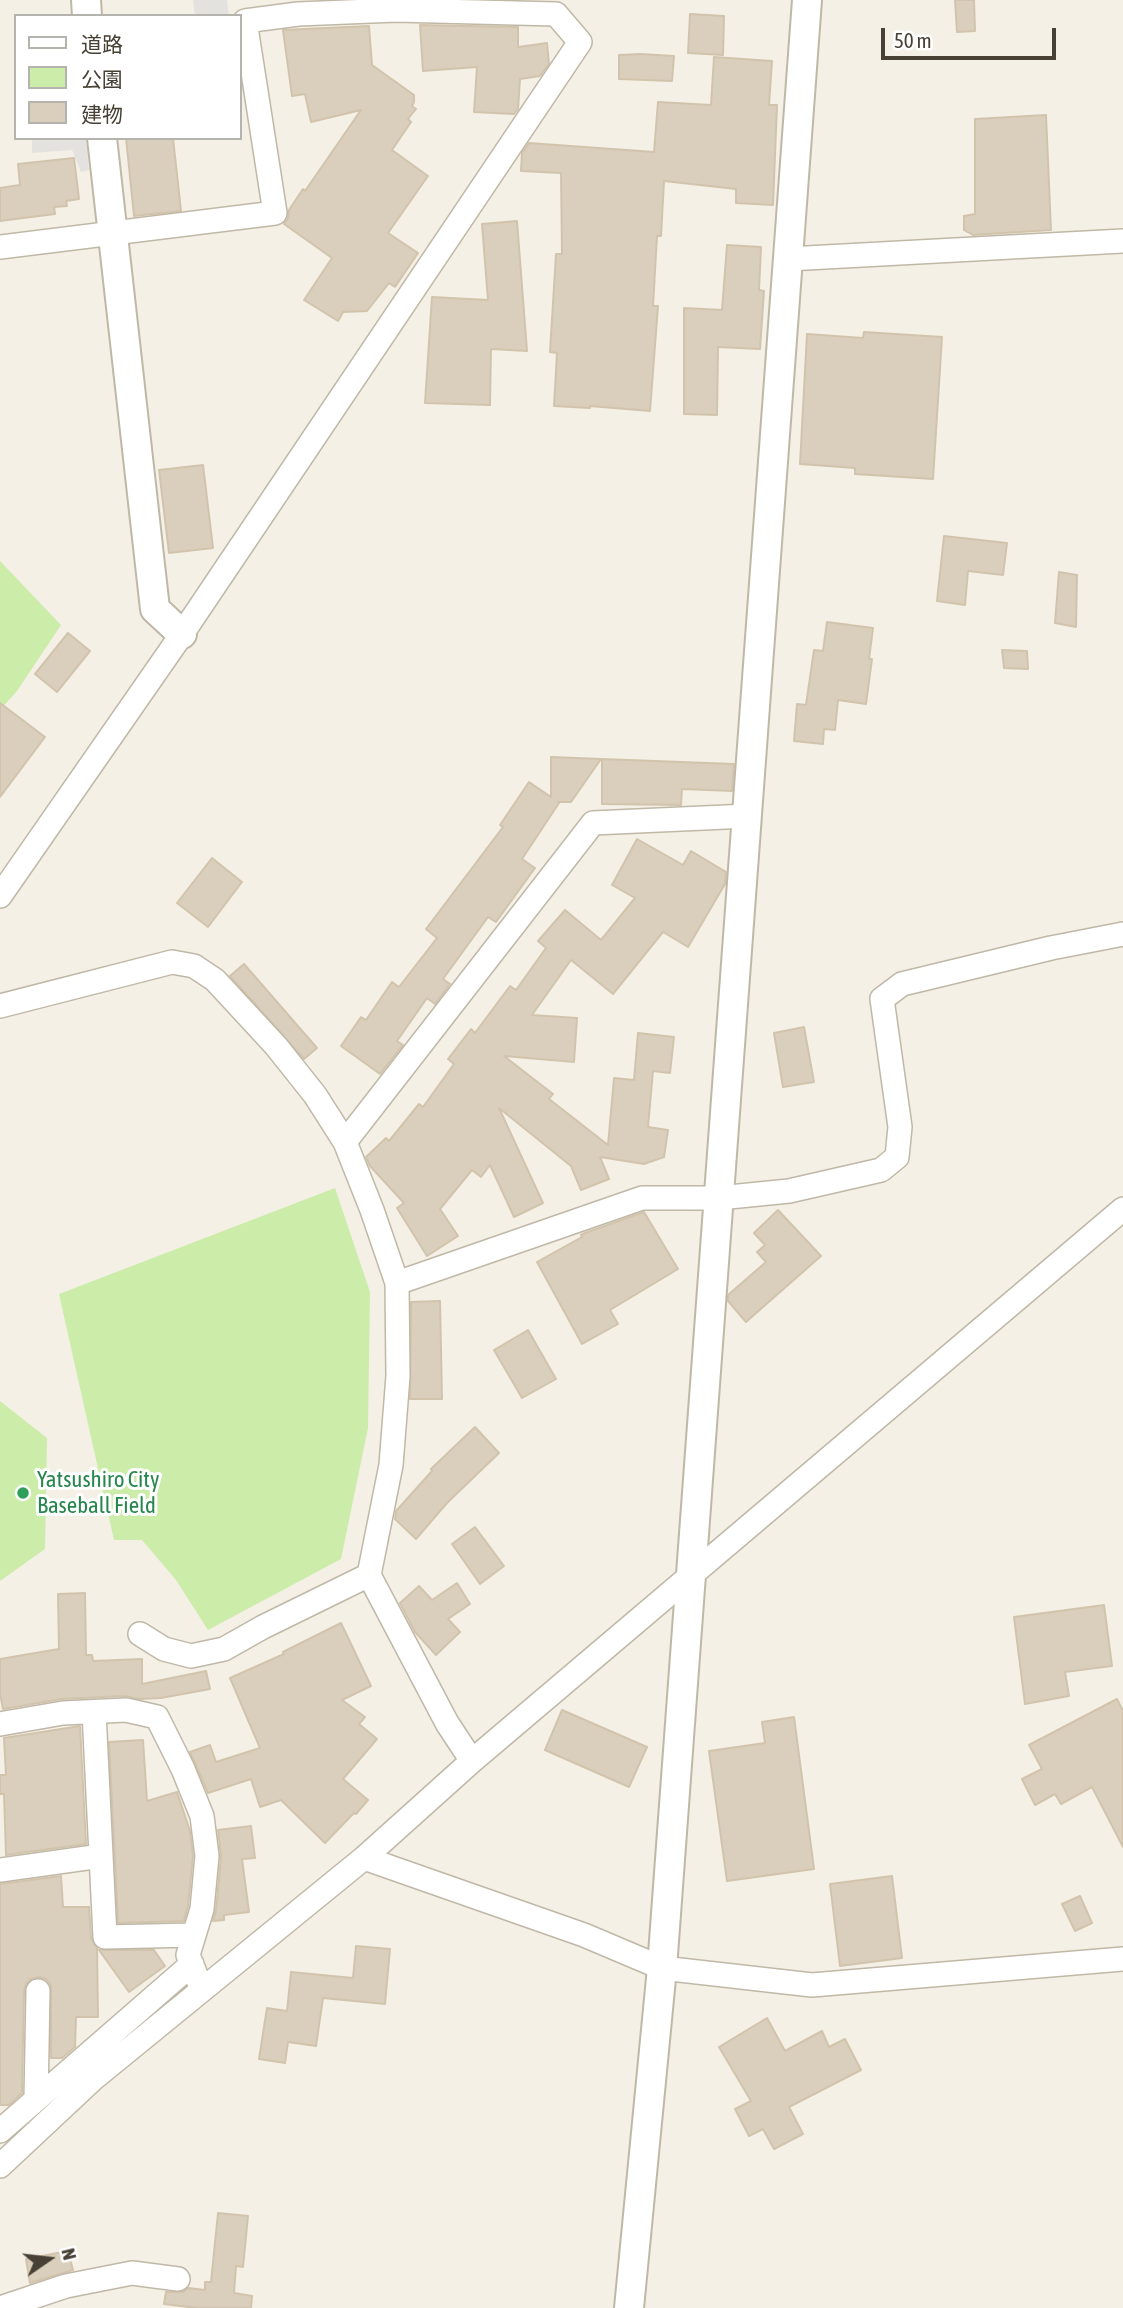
<!DOCTYPE html>
<html>
<head>
<meta charset="utf-8">
<style>
	body { margin:0 }
	#map { position:relative; width:1123px; height:2308px; overflow:hidden; background:#f4f0e5; font-family:"Asap Condensed","Noto Sans JP",sans-serif }
	canvas { display:block }
	.legend { position:absolute; left:14px; top:14px; width:228px; height:126px; box-sizing:border-box; background:#fff; border:2px solid #b5b3ae; margin:0; padding:9px 12px; list-style:none; font-size:21px; color:#474034 }
	.legend li { display:flex; align-items:center; gap:14px; height:35px }
	.legend b { width:35px; border:2px solid #b5b3ae }
	.north { position:absolute; left:14px; top:2224px; width:70px; height:70px; -webkit-text-stroke:5px #fff; paint-order:stroke; rotate:76deg; font-size:19px; font-weight:700; line-height:28px; text-align:center; color:#474034 }
	.north::after { content:''; display:block; margin:auto; width:24px; height:32px; background:#474034; clip-path:polygon(50% 0,100% 100%,50% 72%,0 100%) }
	.scale { position:absolute; left:881px; top:28px; width:175px; height:32px; box-sizing:border-box; border:4px solid #474034; border-top:0; padding-left:9px; font-size:21px; line-height:24px; white-space:nowrap; color:#474034; -webkit-text-stroke:5px #fff; paint-order:stroke }
</style>
</head>
<body>
<div id="map">
<canvas width="1123" height="2308"></canvas>
<ul class="legend">
<li><b style="height:9px;background:#fff"></b>道路</li>
<li><b style="height:19px;background:#ccecaa"></b>公園</li>
<li><b style="height:19px;background:#d9cfbc"></b>建物</li>
</ul>
<div class="north">N</div>
<div class="scale">50 m</div>
</div>
<script>
const c = document.querySelector('canvas').getContext('2d');
c.lineJoin = 'round';
function paint(path, color) { c.fillStyle = color; c.fill(path, 'evenodd'); }
function strokePath(path, color, width, dash) { c.strokeStyle = color; c.lineWidth = width; c.lineCap = dash ? 'butt' : 'round'; c.setLineDash(dash || []); c.stroke(path); }
function write(font, color, halo, rows, align = 'center') {
  c.font = font + ' "Asap Condensed",sans-serif'; c.lineWidth = 6; c.setLineDash([]); c.textBaseline = 'middle'; c.strokeStyle = halo; c.fillStyle = color; for (const [text, x, y, turn = 0] of rows) {
    c.save(); c.translate(x, y); c.rotate((+turn || 0) * Math.PI / 180); c.textAlign = isNaN(turn) ? turn : align; if (halo) c.strokeText(text, 0, 0); c.fillText(text, 0, 0); c.restore();
  }
}
paint(new Path2D(`
	M0 561 61 625 17 691 0 710Z
	M335 1188 370 1292 368 1428 341 1559 208 1630 176 1580 142 1540H114L59 1294Z
	M0 1401 47 1438 45 1549 0 1581Z`), '#ccecaa');
paint(new Path2D(`
	M193 0H227L229 16H195Z
	M32 138H86L89 170 81 172 72 150 32 153Z`), '#e4e2de');
const building = new Path2D(`
	M955 0H974L975 31 957 32Z
	M690 14 724 16 723 55 688 53Z
	M420 25 518 27V47L547 43 549 64 540 76 520 79 518 109 514 114 474 112 477 67 423 71Z
	M369 26 372 65 414 95V102L412 106 416 109 408 119 411 122 392 150 428 176 388 233 418 253 395 287 389 283 367 311 343 312 338 321 304 300 332 258 284 224 288 218 289 210 303 189 305 191 361 110 311 122 305 94 292 96 283 30Z
	M640 54 674 56 672 81 619 79V55Z
	M714 57 772 61 769 105H777L773 205 736 203V189L664 181 661 236H657L653 306H658L650 411 590 406V408L554 406 557 353 550 352 556 254H562L561 173 521 171 522 153 529 143 654 152 658 102 711 105Z
	M1046 115 1051 230 973 235 964 230V216L975 214V119Z
	M126 138H173L181 211 134 216Z
	M74 158 79 199 66 201 67 206 54 207 55 214 0 221V188L20 185 18 164Z
	M517 221 527 351 491 349 490 405 425 403 432 297 488 300 482 224Z
	M727 245 761 247 759 290 764 291 760 349 718 347 717 415 684 414V308L722 310Z
	M864 332 942 337 933 479 855 474V468L800 464 807 334 863 338Z
	M203 465 213 548 169 553 159 470Z
	M944 536 1007 543 1003 575 968 571 965 605 937 601Z
	M1059 572 1077 575 1076 627 1055 623Z
	M827 622 873 628 869 659H872L866 704 838 700 835 730 824 729 823 744 794 741 797 704 806 705 814 650 823 651Z
	M68 633 90 651 57 692 35 674Z
	M1002 650 1027 651 1028 669 1004 668Z
	M0 703 45 737 0 797Z
	M551 757 601 759 571 802H558L559 803 522 859 535 868 496 922 488 917 443 979 450 984 435 1004 427 998 397 1041 403 1045 380 1074 341 1046 361 1017 366 1020 392 982 399 987 437 938 426 929 503 827 500 825 529 782 551 797Z
	M602 759 734 764 732 791 682 789 681 805 602 804Z
	M637 839 683 865 691 851 726 872 725 884 688 947 663 932 613 994 571 960 532 1015 577 1018 574 1062 504 1056 553 1094 549 1099 608 1145 614 1078 634 1080 638 1033 674 1037 670 1073 653 1071 648 1127 668 1130 664 1157 644 1164 600 1157 609 1179 581 1190 571 1166 499 1108 543 1203 514 1217 490 1165 481 1177 472 1170 440 1209 458 1236 427 1256 397 1208 404 1203 370 1166 366 1157 386 1138 389 1141 419 1104 423 1107 454 1064 448 1059 471 1029 475 1033 510 986 516 990 546 948 538 941 565 910 601 940 635 898 612 885Z
	M212 858 242 882 208 927 177 903Z
	M244 964 317 1048 304 1059 230 976Z
	M804 1027 814 1082 783 1087 774 1033Z
	M778 1210 821 1256 746 1322 728 1301V1295L766 1262 757 1252 765 1245 754 1233Z
	M644 1212 678 1269 610 1310 618 1324 582 1344 537 1262 582 1237 581 1235 585 1233Z
	M440 1301 442 1399H410L411 1302Z
	M528 1330 556 1379 522 1398 494 1350Z
	M475 1427 499 1453 447 1503 416 1539 395 1519 396 1511 432 1471 431 1469Z
	M475 1527 504 1566 480 1584 452 1544Z
	M457 1583 470 1604 448 1619 460 1632 436 1655 415 1632 400 1603 419 1586 432 1600Z
	M85 1593 86 1655H92L93 1661 142 1659V1684L206 1671 210 1689 161 1698 139 1699 125 1696 62 1699 3 1709 0 1693V1659L59 1649 58 1594Z
	M1104 1605 1112 1666 1065 1672 1069 1696 1025 1704 1014 1617Z
	M341 1623 371 1686 342 1700 365 1717 359 1724 377 1739 343 1779 368 1800 356 1814 354 1813 325 1843 281 1800 260 1807 251 1779 208 1793 190 1752 210 1745 216 1762 260 1748 230 1678 284 1654 283 1652Z
	M1117 1699 1123 1711V1847L1092 1787 1061 1804 1055 1794 1035 1805 1022 1779 1042 1769 1029 1745Z
	M562 1710 647 1747 629 1787 545 1750Z
	M794 1717 814 1869 727 1881 709 1751 765 1743 762 1722Z
	M80 1726 86 1844 6 1855 4 1794H0V1775H6L4 1738Z
	M143 1740 147 1801 177 1792 190 1831 193 1856 188 1906 184 1921 118 1923 109 1742Z
	M251 1826 255 1858 242 1859 249 1912 224 1915V1920L213 1921 216 1910 221 1857 218 1830Z
	M61 1876 63 1907H89L91 1938 97 1948 98 2017H76L75 2047 62 2058H51V1985L46 1979 39 1977 31 1979 26 1984 24 1991 22 2093 9 2105H0V1884Z
	M892 1876 902 1958 840 1966 830 1884Z
	M1080 1896 1092 1923 1075 1931 1062 1904Z
	M356 1946 390 1949 385 2004 323 1998 316 2046 288 2042 285 2063 259 2059 267 2008 287 2011 291 1972 353 1978Z
	M99 1950H154L165 1966 129 1992Z
	M767 2018 785 2051 822 2031 829 2047 845 2039 861 2070 789 2107 803 2134 774 2149 763 2129 749 2136 735 2109 751 2101 719 2047Z
	M218 2213 248 2216 243 2267 236 2266 234 2293 252 2296 251 2308H197L164 2304 166 2292H183L188 2288 205 2290V2282H211Z
	M68 2251 73 2270 30 2283 26 2259Z`);
paint(building, '#d9cfbc');
strokePath(building, '#d2c4ac', 2);
const minor = new Path2D(`
	M0 247 275 213 245 21 298 14 396 10 395 0
	M788 259 1123 241
	M0 896 182 634 580 42 556 14 396 10
	M0 1006 172 962 194 966 215 980 276 1046 315 1095 345 1142 372 1210 397 1283 398 1376 391 1465 369 1575 447 1723 472 1761
	M345 1142 593 823 748 816
	M397 1283 642 1198H719L789 1191 881 1170 897 1157 900 1127 882 999 902 984 1051 948 1123 934
	M140 1634 164 1649 191 1656 224 1649 263 1627 369 1575
	M94 1712 105 1937 194 1935
	M0 1724 63 1713 126 1710 157 1717 183 1769 202 1816 207 1856 202 1909 188 1955 202 1990
	M364 1858 584 1935 662 1968 812 1985 1123 1959
	M0 1870 101 1856
	M36 2099 38 1991
	M0 2131 192 1964
	M0 2166 93 2079 364 1858 472 1761 1123 1209
	M0 2308 66 2286 132 2273 178 2279`);
const tertiary = new Path2D(`
	M86 0 87 16
	M102 138 155 609 182 634
	M629 2308 662 1968 807 0`);
strokePath(minor, '#c0b8a7', 26);
strokePath(tertiary, '#c0b8a7', 32);
strokePath(minor, '#fff', 23);
strokePath(tertiary, '#fff', 28);
for (const [x, y, r, color] of [
	[23,1493,7,"#2e9e5b"]
]) { const dot = new Path2D(); dot.arc(x, y, r, 0, 2 * Math.PI); c.fillStyle = color; c.fill(dot); strokePath(dot, '#fff', 2.5); }
write('23px', '#27864d', '#fff', [
	["Yatsushiro City",37,1480],
	["Baseball Field",37,1506]
], 'left');
</script>
</body>
</html>
